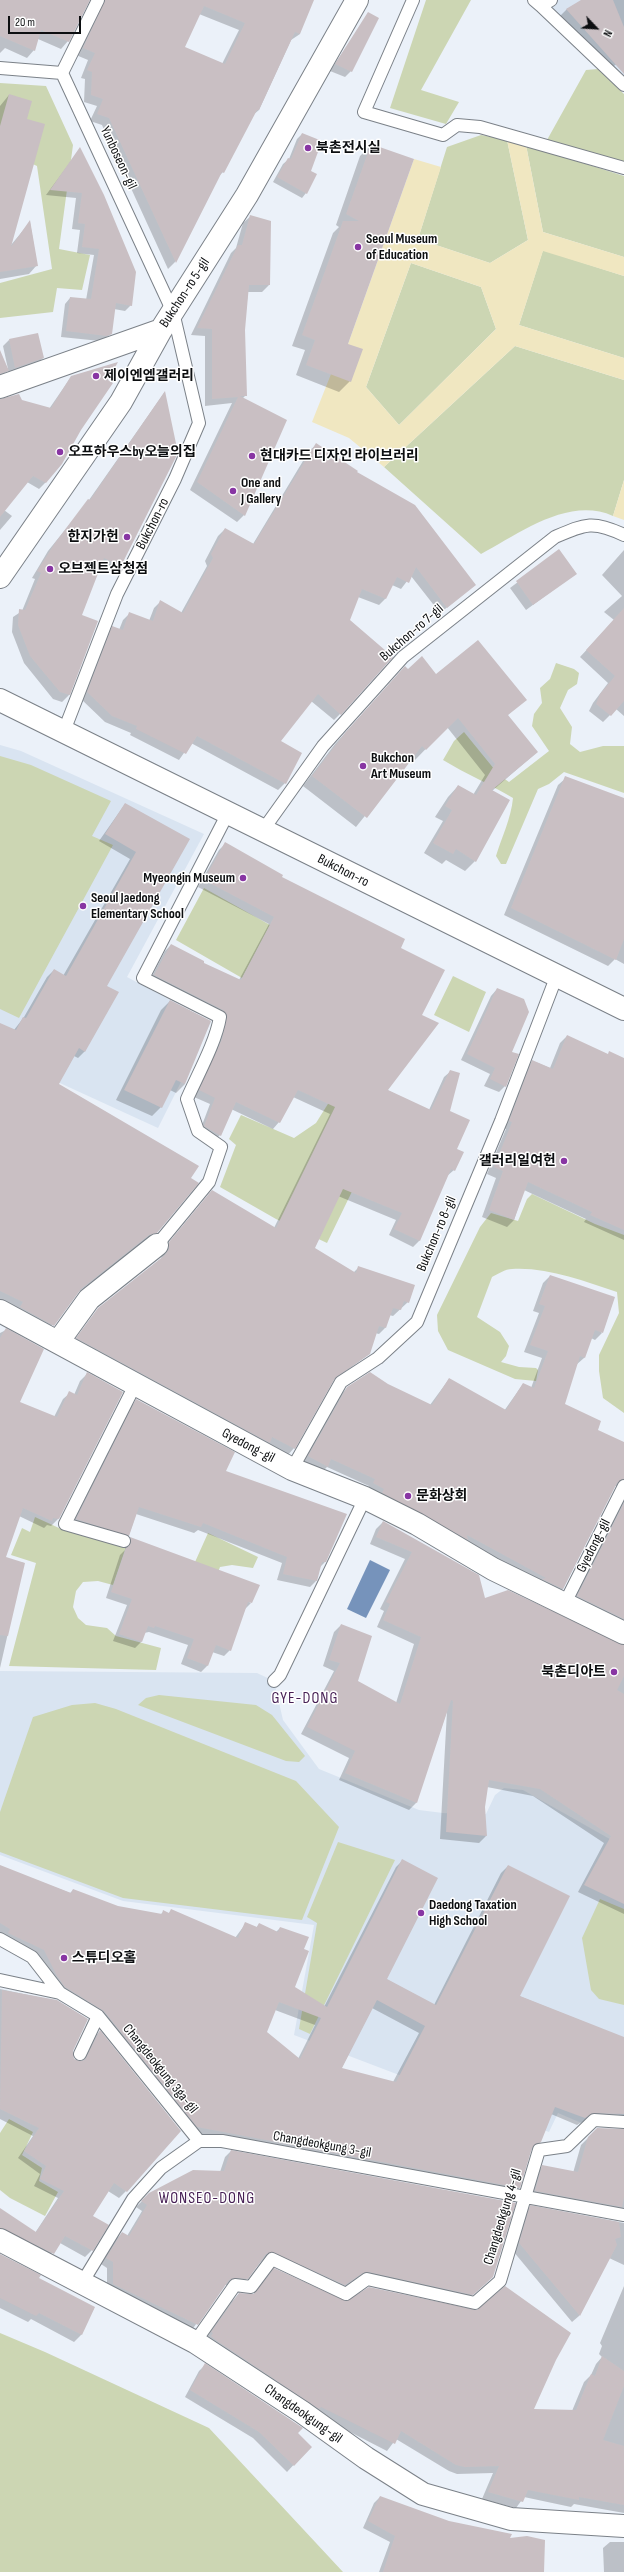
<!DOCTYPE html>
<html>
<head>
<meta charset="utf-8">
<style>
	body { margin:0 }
	#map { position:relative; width:624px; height:2572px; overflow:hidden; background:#ebf1f9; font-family:"Sofia Sans Condensed",sans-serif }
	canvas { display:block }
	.north { position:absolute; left:576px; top:8px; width:40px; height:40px; -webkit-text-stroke:3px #fff; paint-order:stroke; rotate:115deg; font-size:11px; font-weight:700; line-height:16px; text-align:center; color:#0c0e10 }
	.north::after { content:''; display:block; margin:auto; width:14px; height:18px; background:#0c0e10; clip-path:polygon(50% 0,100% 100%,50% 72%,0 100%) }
	.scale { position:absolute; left:8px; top:16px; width:73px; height:18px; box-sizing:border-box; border:2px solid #0c0e10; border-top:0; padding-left:5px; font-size:12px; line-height:14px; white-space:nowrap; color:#0c0e10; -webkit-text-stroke:3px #fff; paint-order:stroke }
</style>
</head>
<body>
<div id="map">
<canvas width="624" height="2572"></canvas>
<div class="north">N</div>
<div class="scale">20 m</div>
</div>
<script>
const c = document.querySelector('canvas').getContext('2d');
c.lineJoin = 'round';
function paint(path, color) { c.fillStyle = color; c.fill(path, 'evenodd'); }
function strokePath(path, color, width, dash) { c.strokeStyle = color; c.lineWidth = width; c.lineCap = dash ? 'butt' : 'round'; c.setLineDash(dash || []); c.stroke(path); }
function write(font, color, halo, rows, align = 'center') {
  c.font = font + ' "Sofia Sans Condensed","Noto Sans KR",sans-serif'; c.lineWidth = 3; c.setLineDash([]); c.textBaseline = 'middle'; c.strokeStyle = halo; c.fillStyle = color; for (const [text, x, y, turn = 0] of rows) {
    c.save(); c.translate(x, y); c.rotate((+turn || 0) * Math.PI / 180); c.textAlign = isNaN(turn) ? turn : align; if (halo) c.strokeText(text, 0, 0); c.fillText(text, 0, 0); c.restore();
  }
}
paint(new Path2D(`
	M536 0H624V85Z
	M0 745 21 751 204 834 127 977 211 1022 158 1128 38 1073 0 1084Z
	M0 1671 257 1673 274 1681 283 1720 319 1769 419 1810 443 1813 486 1814 495 1795 504 1788 523 1790 624 1847V2116L605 2110 586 2125 558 2113 549 2132 294 2035 314 1925 123 1901 0 1855Z`), '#d9e4f1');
paint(new Path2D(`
	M426 0H471L421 90 459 102 446 124 390 108Z
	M598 69 624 94V163L547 140 586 70Z
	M0 83 46 86 73 145 59 249 90 255 82 290 57 288 53 312 0 318V283L52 269 37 166 24 160 0 162Z
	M481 135 507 140 528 240 490 263 418 239 447 147Z
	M526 145 624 176V257L543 232Z
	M543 250 624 276V358L519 325Z
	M411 263 481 287 496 329 399 425 366 387Z
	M515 346 624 380V480L613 516C568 496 519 534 481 554L384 467Z
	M556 663 574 669 579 673 577 684 568 690 560 708 572 727 570 744 580 752 603 746H624V793L564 772 549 784 538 789 506 864H501L496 856C502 836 511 819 513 798 490 784 466 774 443 760L454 741 464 732 499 775 509 782 549 751 532 726 534 714 542 703 540 688 550 679Z
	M0 756 31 765 111 801 92 836 113 845 19 1018 0 1009Z
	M204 888 270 925 242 978 176 940Z
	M453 976 486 992 469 1032 434 1015Z
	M346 1075 394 1105 327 1243 276 1219 220 1187 236 1145 229 1139 241 1115 294 1138 316 1123Z
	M532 1194 595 1224 624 1235V1413L603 1398 599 1371V1355L619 1313 617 1292C583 1281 548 1267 512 1269 505 1269 498 1274 492 1277L477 1317 500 1332 509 1346 506 1356 501 1362 519 1367 536 1368 538 1370 536 1381 515 1379 448 1350 438 1331 437 1315 480 1227 491 1213 518 1221 527 1199Z
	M35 1517 59 1528 126 1547 113 1585 98 1581 83 1582 76 1591 73 1607 78 1618 86 1625 107 1628 116 1636 161 1648 156 1670 9 1666 36 1563 11 1555 22 1528 30 1532Z
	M208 1533 258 1557 253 1568 232 1565 220 1567 200 1619 191 1571Z
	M159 1695 256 1705 272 1715 305 1756 299 1762 286 1761 138 1705 146 1698Z
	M95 1703 116 1709 296 1781 339 1827 302 1920 123 1898 0 1852V1812L33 1717 72 1705Z
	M338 1842 395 1860 310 2034 299 2029 317 1923 307 1917Z
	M600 1899 624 1909V2005L599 1999 591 1990 582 1938Z
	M9 2119 33 2132 22 2155 42 2168 39 2181 58 2192 45 2216 10 2198 0 2190V2133Z
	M0 2333 45 2352 209 2428 343 2572H0Z`), '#ccd6b3');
paint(new Path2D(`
	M507 140 526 145 543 232 624 257V276L543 251 519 325 624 358V380L515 346 384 467 349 438 312 422 331 374 348 344 414 159 441 167 418 239 490 263 528 240ZM411 263 481 287 496 329 399 425 366 387Z
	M624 480V520L613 516Z`), '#f0e7c1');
paint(new Path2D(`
	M370 1560 390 1570 366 1618 347 1609Z`), '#7693bb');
paint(new Path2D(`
	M0 0H89L68 41 61 49 38 39 34 50 27 58 5 48 0 53Z
	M92 0H302L300 34 291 40 259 110 253 115 223 172 218 177 175 262 168 269 102 125 90 121 97 106 84 102 85 79 81 78 88 60 76 55ZM199 14 239 30 222 64 183 48Z
	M583 0H624V59L604 73 556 20 567 9Z
	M369 13 351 71 345 77 330 71Z
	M9 95 25 120 11 245 30 222 37 265 29 274 0 279V106Z
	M302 134 310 171 306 193 302 198 273 182 283 164 289 159 297 139Z
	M371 145 346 345 350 381 339 392 296 375 305 350 292 346 333 233 339 227 336 225 360 156Z
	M80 149 131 305 125 311 114 309 111 334 100 341 61 337 65 304 70 298 86 300 94 255 77 253 80 230 72 229 76 198 46 195Z
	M251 216 270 222 269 285 262 292H248L244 330 246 395 242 399 244 515 237 522 190 490 232 403 205 406V336L191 335 231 253 236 248 243 223Z
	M9 340 43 358 37 364 9 374 8 370 0 377V360L8 369 3 346Z
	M71 377 80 429 61 464 45 483 39 489 27 482 4 510 12 516 0 530V399L21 401 49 409Z
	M164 393 177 452 120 566 113 572 100 566 81 616 97 622 69 695 62 702 53 699 24 663 12 632 13 617 22 611 35 579 32 578 48 551 89 500Z
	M316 445 355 473 475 585 440 613 411 576 401 589 392 585 385 599 379 605 358 597 348 621 340 714 334 720 311 701 279 742 300 753 285 783 278 790 191 743 179 760 130 735 131 733 105 722 81 699 106 634 113 628 119 630 123 620 129 614 149 621 154 608 161 601 181 613 207 566 205 561 218 536 225 529 253 544 309 451Z
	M624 550V716L616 709 603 722 589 711 593 703 608 683 580 657 614 620 604 612 622 596 602 575Z
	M559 551 575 574 526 610 510 588Z
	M408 670 436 676 525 700 504 718 537 752 492 791 475 861 465 871 446 860 442 864 424 853 443 821 435 817 448 797 458 786 473 795 485 775 447 727 415 760 412 757 356 827 303 786 335 744 395 678Z
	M566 778 624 799V964L615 959 608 966 504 915 558 785Z
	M125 804 188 840 106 986 85 1051 78 1058 74 1056 58 1084 157 1232 78 1292 46 1332 0 1301V1024L14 1030 24 1017 47 977 54 970 63 976 130 859 99 841Z
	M225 844 400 948 421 1015 387 1090 429 1110 444 1077 451 1071 449 1111 456 1150 454 1170 447 1176 419 1241 413 1247 389 1235 396 1220 338 1196 313 1248 353 1273 358 1268 408 1302 393 1316 389 1315 385 1328 379 1334 375 1333 369 1354 332 1381 294 1448 288 1455 71 1345 99 1308 161 1259 163 1250 206 1198 274 1228 330 1114 293 1097 279 1122 273 1129 231 1109 220 1135 214 1141 199 1133 210 1104 194 1097 221 1022 149 982 165 951 171 945 202 964 239 980 269 924 198 887 219 850Z
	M497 989 511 1052 505 1086 499 1092 484 1086 490 1074 461 1060 491 996Z
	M170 1001 185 1084 176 1093 170 1090 161 1107 152 1116 116 1100 161 1010Z
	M567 1036 608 1055 624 1059V1240L584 1222 586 1219 524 1190 514 1220 507 1227 482 1217 496 1178 487 1174 506 1129 503 1128 526 1068 533 1061 550 1068 560 1043Z
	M550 1276 602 1333 595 1340 591 1338 584 1358 576 1365 564 1404 596 1430 624 1444V1494L620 1486H614L563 1589 556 1596 366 1490 369 1486 327 1467 320 1474 302 1463 340 1395 347 1388 387 1385 430 1405 449 1379 504 1411 523 1384 531 1388 542 1358 524 1352 539 1313 533 1311 543 1283Z
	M6 1330 19 1403 54 1417 63 1399 70 1393 74 1395 80 1381 87 1374 58 1519 51 1526 47 1525 44 1528 19 1516 4 1558 24 1563 0 1668V1333Z
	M137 1400 225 1472 325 1562 320 1567 316 1581 310 1587 277 1580 282 1563 198 1530 194 1533 136 1514 129 1535 122 1541 71 1525 131 1406Z
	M624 1497V1623L571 1603Z
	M383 1522 485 1599 624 1654V1914L578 1892 604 1843 533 1796 487 1787 484 1807 486 1836 479 1843 440 1839 447 1711 416 1803 409 1810 339 1780 349 1758 301 1734 334 1671 323 1666 334 1632 341 1625 357 1682 396 1703 414 1644 377 1627 384 1611 380 1609 405 1559 370 1544 376 1529Z
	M131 1538 251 1603 245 1609 230 1650 224 1656 212 1652 207 1666 201 1672 181 1664 188 1645 149 1632 144 1633 141 1642 135 1648 113 1641 127 1605 106 1598 120 1555 125 1550V1544Z
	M403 1860 386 1979 434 2005 501 1873 508 1866 519 1996 624 2038V2126L587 2119 577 2125 551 2114 540 2142 530 2151 519 2188 512 2195 190 2134 97 2018 58 1994 37 1957 0 1939V1866L70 1893 73 1890 117 1907 160 1915 164 1911 168 1914 171 1911 235 1938 246 1923 256 1928 259 1924 276 1932 280 1928 303 1950 294 1988 324 2007 396 1867ZM372 2008 419 2033 393 2082 341 2069ZM275 2010 315 2025 298 2059 265 2033Z
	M0 1989 57 2001 73 2059 81 2063 93 2038 100 2031 126 2191 119 2198 108 2191 92 2216V2250L85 2257 60 2243 46 2260 0 2236V2217L35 2233 58 2198 34 2186 40 2174 18 2158 33 2136 0 2119Z
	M597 2129 624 2130V2219L528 2198 536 2173 543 2166 573 2173 581 2145Z
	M231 2151 486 2283 466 2300 362 2277 356 2279 339 2291 265 2257 241 2285H225L191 2331 107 2290V2268L101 2264 116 2239 122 2233 127 2236 142 2211 136 2207 143 2200 220 2172 225 2157Z
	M531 2206 624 2223V2265L609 2258 579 2316 572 2322 513 2251 524 2213Z
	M0 2255 37 2278 94 2308 81 2335 74 2342 31 2319 28 2322 0 2308Z
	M268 2277 346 2303 555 2359 532 2410 572 2411 584 2382 591 2375 596 2364 602 2357 599 2354 602 2346 600 2343 624 2286V2513L574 2504 571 2507 524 2497 516 2508 482 2499 493 2473 457 2474 449 2471 396 2439 387 2451 313 2413 205 2339 232 2301 239 2294 253 2295Z
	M205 2365 310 2447 287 2472 253 2438 185 2397 199 2371Z
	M380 2497 449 2522 509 2539 543 2572H379L390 2542 363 2528 374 2503Z
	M610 2542H624V2572H604L603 2548Z`), '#0003');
paint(new Path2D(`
	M0 0H90L69 42 41 30 35 51 0 36Z
	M105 0H314L300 34 295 32 259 110H257L224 173 222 172 176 263 109 118 97 114 103 99 91 95 92 72 87 70 95 53 83 48ZM204 6 245 23 225 64 185 47Z
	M581 0H613L624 27V74L566 9Z
	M368 12 379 18 352 72 335 64Z
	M9 94 32 101 27 119 45 124 11 247 30 220 38 266 0 272V126Z
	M302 133 322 141 311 171 317 174 307 194 277 177 288 158 291 159Z
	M371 144 414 159 348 344 363 349 351 382 306 365 315 340 302 335 343 221H359L346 214Z
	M80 147 104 195 136 272 132 306 116 303 112 334 107 336 66 331 70 297 91 299 99 249 82 247 85 224 78 223 82 193 50 190Z
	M250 215 271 221 270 285H249L245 330 247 396H240L287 420 245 516 197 482 238 397 212 399V329L197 328 238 245H242Z
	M38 333 44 358 15 368 9 339Z
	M0 350 9 371 0 374Z
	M118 362 108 380 113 383 81 430 62 464 46 483 33 476 0 517V399L19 394 22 400 51 408 71 376Z
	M165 391 178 453 121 566 104 558 82 615 98 621 70 695 60 692 30 656 18 625 19 609 25 610 41 573 37 571 55 543 88 499 90 500Z
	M316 443 358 471 357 472 415 505 476 585 447 608 416 567 409 583 397 577 386 599 362 589 350 620 393 657 341 715 318 694 281 741 302 753 286 784 197 736 186 754 136 729 137 726 112 716 87 692 112 626 123 630 129 612 153 621 160 600 183 613 213 558 211 554 225 528 254 544Z
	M559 549 577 574 533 605 516 581Z
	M624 608V701L611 716 596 704 600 694 615 676 586 650Z
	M478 640 527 700 508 715 538 752 492 790 510 800 476 862 456 849 453 854 433 843 452 810 445 806 458 785 476 795 495 764 458 718 426 750 422 746 367 818 312 776 345 733 405 666 408 669 422 656 436 674Z
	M565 776 624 798V939L616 960 511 908Z
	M125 803 190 839 107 986 119 992 85 1052 79 1048 59 1084 199 1166 191 1178 199 1183 157 1233 149 1235 81 1289 54 1326 20 1307 23 1302 0 1291V1023L16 1030 23 1017 26 1018 54 969 66 976 136 852 105 834Z
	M225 842 283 875 282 877 405 939 401 948 445 970 422 1015 439 1023 388 1090 431 1110 450 1070 460 1073 450 1111 470 1120 457 1149 464 1152 455 1171 451 1169 420 1241 394 1229 402 1213 343 1189 315 1248 356 1273 358 1266 415 1285 409 1303 404 1301 401 1310 393 1308 386 1328 379 1326 370 1354 335 1378 295 1449 272 1437 270 1443 76 1338 98 1308 165 1255 169 1249V1242L212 1190 276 1228 335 1107 298 1090 280 1123 236 1102 221 1136 204 1126 215 1098 199 1090 222 1039 227 1015 223 1010 154 975 171 944 204 961V963L241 980 274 917 204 880Z
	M497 988 524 999 529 1012 512 1052 519 1054 506 1087 490 1079 495 1068 467 1054Z
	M170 1000 211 1021 185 1084 176 1080 162 1108 124 1090Z
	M567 1035 608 1054 609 1051 624 1058V1230L590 1215 592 1212 528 1182 514 1220 489 1210 503 1171 494 1167 512 1122 509 1121 532 1060 553 1069Z
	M550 1275 615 1297 603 1333 595 1330 585 1358 580 1356 565 1404 601 1421 598 1430 624 1442V1479L617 1483 563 1589 542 1579 546 1578 467 1535 468 1540 382 1493 384 1489 373 1483 375 1479 331 1459 328 1467 308 1456 347 1387 370 1372 388 1384 432 1405 449 1378 506 1410 523 1383 534 1388 548 1351 530 1345 545 1306 539 1304Z
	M6 1328 44 1349 20 1402 57 1417 69 1391 77 1395 87 1372 123 1392 59 1519 53 1518 52 1521 23 1508 6 1557 25 1563 8 1636 0 1635V1338Z
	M136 1399 235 1452 226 1471 347 1514 326 1562H322L317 1581 283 1574 287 1557 203 1523 201 1527 139 1507 129 1536 76 1519Z
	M624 1503V1619L577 1596Z
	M383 1521 479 1575 485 1598 508 1590 624 1645V1676L617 1690 624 1694V1904L584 1885 611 1836 540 1789 489 1780 485 1807 487 1836 446 1832 453 1701 451 1700 417 1803 345 1773 355 1751 307 1727 340 1663 329 1660 341 1624 372 1636 358 1681 400 1704 421 1637 383 1620 390 1604 386 1602 412 1552 376 1537Z
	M130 1537 260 1585 252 1603 248 1602 231 1651 216 1645 208 1666 187 1658 194 1639 155 1626 154 1628 148 1626 142 1642 119 1634 132 1599 111 1592 126 1548 131 1543Z
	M402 1859 438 1878 387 1979 436 2005 508 1865 570 1896 520 1996 624 2037V2114L594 2113 585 2118 555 2107 541 2142 532 2148 520 2188 197 2127 104 2011 65 1987 57 1976 44 1950 8 1933 10 1929 0 1923V1865L71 1893 73 1889 118 1906 162 1914 163 1910 169 1913 171 1909 238 1938 245 1922 257 1927 259 1923 278 1932 280 1927 309 1937 304 1949 309 1951 295 1987 327 2007ZM377 2000 425 2026 396 2082 342 2068ZM279 2002 321 2018 300 2059 267 2032Z
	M2 1990 57 2000 88 2019 73 2051 74 2059 80 2061 85 2060 100 2030 181 2131 127 2192 114 2183 93 2216 109 2225 93 2251 65 2236 54 2254 0 2228V2208L36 2232 64 2191 40 2179 46 2166 24 2151 39 2128 0 2109Z
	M597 2128 624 2129V2197L622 2207 535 2191 542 2165 578 2172 588 2137Z
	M231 2150 516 2203 493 2277 473 2295 368 2272 363 2273 345 2285 272 2252 266 2254 248 2279 236 2278 229 2280 198 2325 113 2284V2262L106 2258 122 2232 129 2236 147 2205 141 2201 149 2193 193 2170 224 2171Z
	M530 2205 619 2222 621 2237 615 2239 617 2245 580 2316 519 2243Z
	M0 2254 41 2275 39 2278 95 2307 82 2335 39 2313 36 2316 0 2298Z
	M274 2268 346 2301 369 2287 477 2310 505 2286 571 2333 556 2360 534 2409 576 2410 591 2374 595 2376 602 2356 624 2371V2386L603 2440 624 2446V2505L579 2497V2500L528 2490 523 2502 488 2492 499 2466 465 2467 456 2465 401 2431 395 2444 321 2407 319 2409 217 2341 211 2336 213 2333 211 2332 239 2293 254 2294Z
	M205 2363 303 2428 298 2433 312 2447 294 2466 259 2432 190 2390Z
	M380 2496 449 2521 512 2534 510 2538 527 2536 545 2540 544 2572H383L395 2536 368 2521Z`), '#c9bfc3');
const lane = new Path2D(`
	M413 0 364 112 443 135 457 125 480 127 624 168
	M534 0 541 6 551 0
	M541 6 624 85
	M0 68 62 73
	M62 73 173 312 199 423 175 479 117 594 64 731
	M62 73 98 0
	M263 830 323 746 403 657 555 537C585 524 593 520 624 535
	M157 1245 209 1182 221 1147 198 1131 187 1099C198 1074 216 1042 220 1017L143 978 228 813
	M292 1469 341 1382 378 1358 417 1322 501 1121 557 975
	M124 1541 65 1524 135 1385
	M564 1605 624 1486
	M274 1681 280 1675 365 1498
	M0 1939 32 1957 60 1993 98 2016 199 2141
	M0 1980 60 1993
	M80 2054 98 2016
	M82 2283 133 2199 161 2168 199 2141H222L624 2215
	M195 2342 235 2285 251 2287 272 2259 346 2294 367 2279 475 2303 500 2281 539 2150 567 2146 594 2120 624 2122`);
const street = new Path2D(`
	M0 387 161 330
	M0 577 121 402 161 330 247 195 357 0
	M0 1311 292 1469 365 1498 417 1524 493 1569 624 1633
	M58 1342 89 1299 157 1245`);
const secondary = new Path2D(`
	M0 700 624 1009
	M0 2240 195 2342 302 2412 366 2458 423 2494 511 2519 624 2526`);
strokePath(lane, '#7b8188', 14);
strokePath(street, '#7b8188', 24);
strokePath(secondary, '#7b8188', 24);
strokePath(lane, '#fff', 12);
strokePath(street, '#fff', 22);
strokePath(secondary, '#fff', 22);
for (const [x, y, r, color] of [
	[308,148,4,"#8835a3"],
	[358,247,4,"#8835a3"],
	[96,376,4,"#8835a3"],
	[60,452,4,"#8835a3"],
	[252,456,4,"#8835a3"],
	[233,491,4,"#8835a3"],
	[127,537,4,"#8835a3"],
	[50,569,4,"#8835a3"],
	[363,766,4,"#8835a3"],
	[243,878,4,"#8835a3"],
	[83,906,4,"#8835a3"],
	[564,1161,4,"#8835a3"],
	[408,1496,4,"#8835a3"],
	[614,1672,4,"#8835a3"],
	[421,1913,4,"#8835a3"],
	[64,1958,4,"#8835a3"]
]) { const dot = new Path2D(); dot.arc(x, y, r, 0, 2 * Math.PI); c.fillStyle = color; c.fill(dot); strokePath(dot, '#fff', 1.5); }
write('bold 14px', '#0c0e10', '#fff', [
	["북촌전시실",316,148],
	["Seoul Museum",366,239],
	["of Education",366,255],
	["제이엔엠갤러리",104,376],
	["오프하우스by오늘의집",68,452],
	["현대카드 디자인 라이브러리",260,456],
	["One and",241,483],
	["J Gallery",241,499],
	["한지가헌",119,537,"right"],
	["오브젝트삼청점",58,569],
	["Bukchon",371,758],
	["Art Museum",371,774],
	["Myeongin Museum",235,878,"right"],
	["Seoul Jaedong",91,898],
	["Elementary School",91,914],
	["갤러리일여헌",556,1161,"right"],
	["문화상회",416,1496],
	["북촌디아트",606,1672,"right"],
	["Daedong Taxation",429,1905],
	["High School",429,1921],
	["스튜디오홈",72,1958]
], 'left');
write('14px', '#0c0e10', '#fff', [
	["Yunboseon-gil",118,158,65],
	["Bukchon-ro 5-gil",185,293,-57],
	["Bukchon-ro",153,524,-63],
	["Bukchon-ro 7-gil",412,633,-41],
	["Bukchon-ro",343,871,27],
	["Bukchon-ro 8-gil",437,1234,-67],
	["Gyedong-gil",248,1446,28],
	["Gyedong-gil",594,1546,-63],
	["Changdeokgung 3ga-gil",160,2069,51],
	["Changdeokgung 3-gil",322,2145,10],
	["Changdeokgung 4-gil",503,2217,-73],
	["Changdeokgung-gil",303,2414,35]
]);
c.letterSpacing = '1px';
write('16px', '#461f54', '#fff', [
	["GYE-DONG",305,1699],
	["WONSEO-DONG",207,2199]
]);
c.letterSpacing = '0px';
</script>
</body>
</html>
